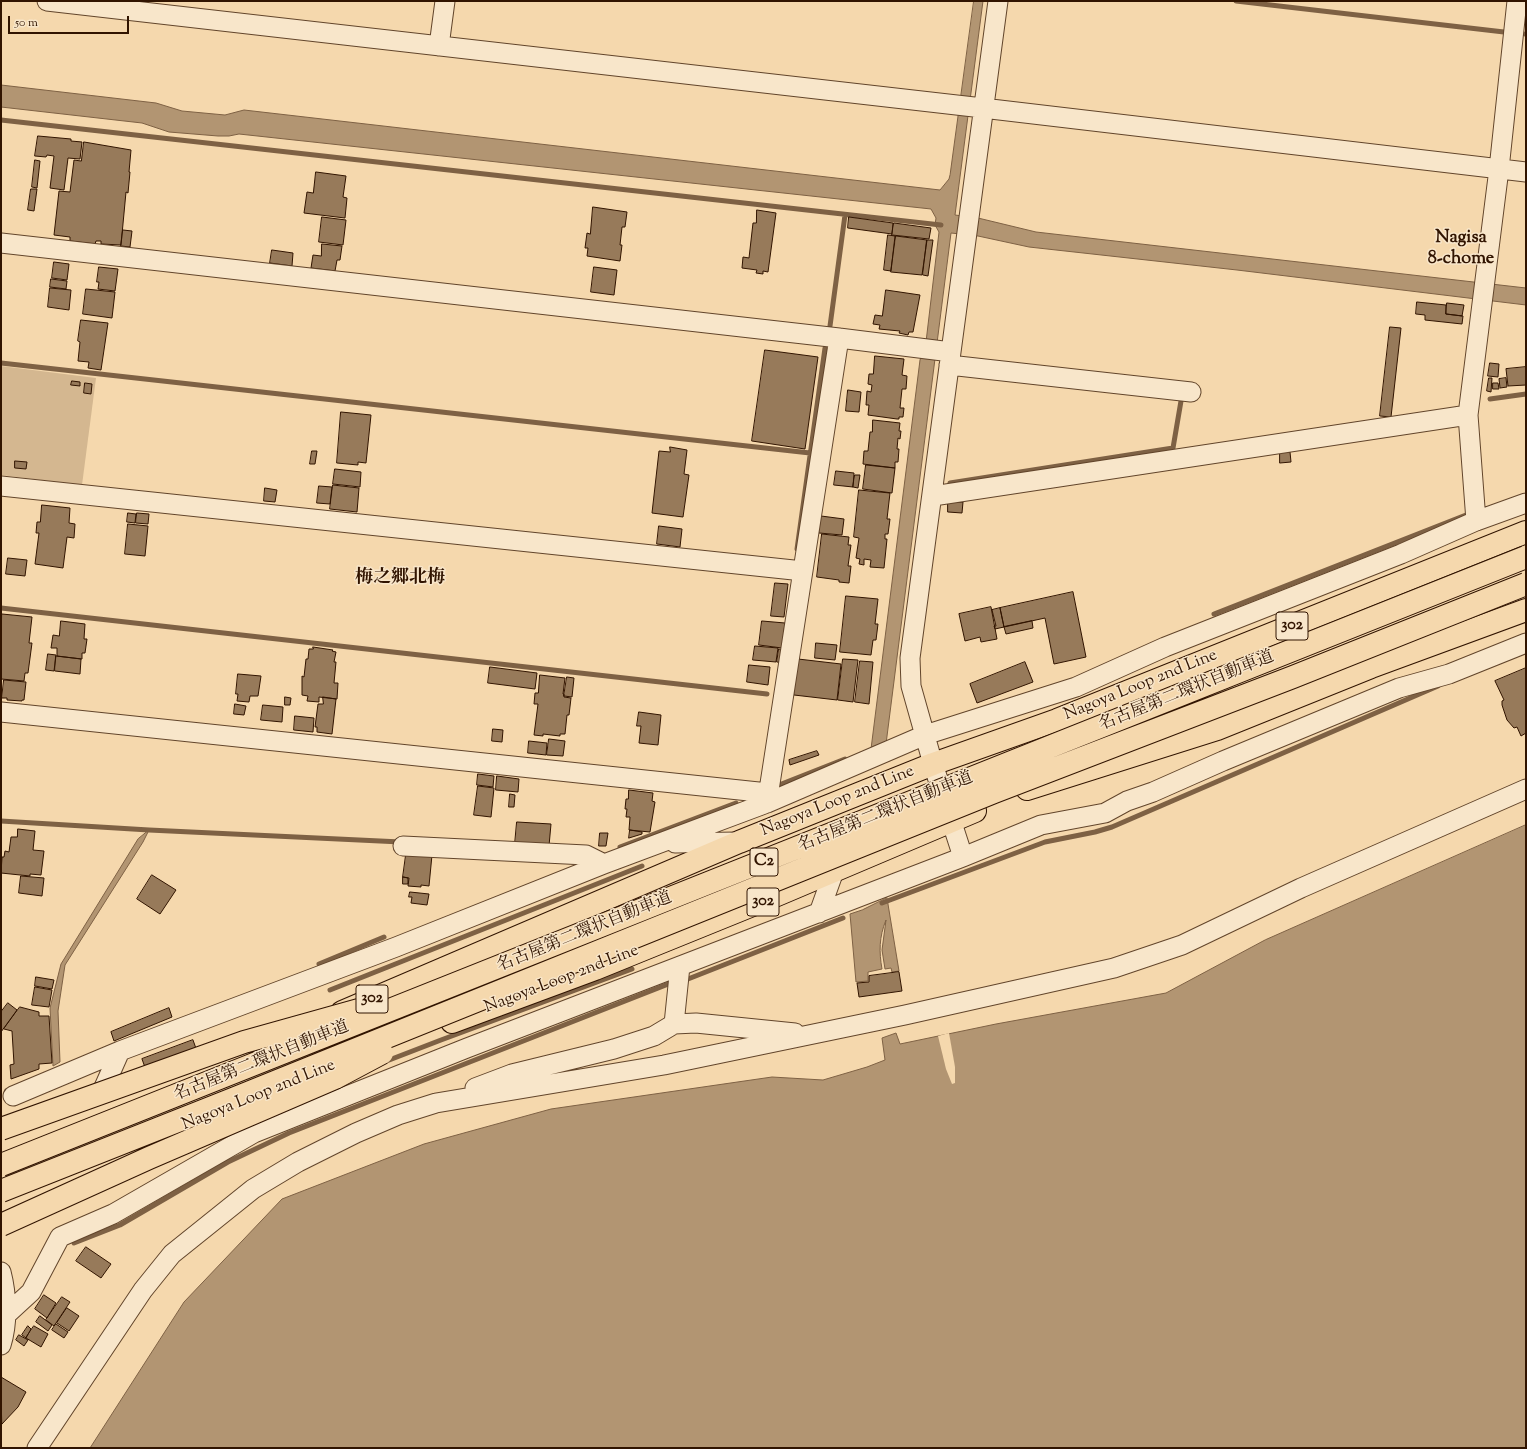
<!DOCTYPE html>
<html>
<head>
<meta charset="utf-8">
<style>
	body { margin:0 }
	#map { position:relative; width:1527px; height:1449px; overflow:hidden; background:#f5d8ad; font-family:"Sorts Mill Goudy",serif }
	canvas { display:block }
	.frame { position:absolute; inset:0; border:2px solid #311400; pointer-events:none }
	.scale { position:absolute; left:8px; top:16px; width:121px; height:18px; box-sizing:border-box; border:2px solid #311400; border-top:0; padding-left:5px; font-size:12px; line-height:14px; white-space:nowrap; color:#311400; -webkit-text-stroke:3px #f8e6ca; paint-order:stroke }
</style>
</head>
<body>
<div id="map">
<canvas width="1527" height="1449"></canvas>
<div class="frame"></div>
<div class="scale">50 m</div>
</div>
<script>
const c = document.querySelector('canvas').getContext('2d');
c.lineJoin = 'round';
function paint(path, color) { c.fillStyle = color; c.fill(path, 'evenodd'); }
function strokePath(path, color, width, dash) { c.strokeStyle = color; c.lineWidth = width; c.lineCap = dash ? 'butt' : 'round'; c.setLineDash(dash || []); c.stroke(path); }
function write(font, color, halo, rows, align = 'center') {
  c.font = font + ' "Sorts Mill Goudy","Noto Serif JP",serif'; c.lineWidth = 3; c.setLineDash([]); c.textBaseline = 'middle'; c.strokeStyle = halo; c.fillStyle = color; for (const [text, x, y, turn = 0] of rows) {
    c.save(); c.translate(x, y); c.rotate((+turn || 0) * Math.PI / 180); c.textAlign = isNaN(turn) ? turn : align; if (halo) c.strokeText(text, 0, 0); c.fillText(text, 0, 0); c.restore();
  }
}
paint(new Path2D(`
	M1 366 96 378 82 485 1 475Z`), '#d4b790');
const water = new Path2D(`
	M974 1H983L955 215 978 218 1036 232 1526 288V305L1237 270 1029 247 978 236 951 233 886 744 871 749 920 360 926 342 939 232 935 225 936 218 931 209 239 134 229 136H218L169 132 142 123 1 107V85L156 103 182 111 225 115 244 110 940 190 949 179 950 175Z
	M1526 825V1448H90L184 1302 282 1199 424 1144 551 1109 772 1077 823 1080 867 1067 885 1060 882 1038 896 1033 900 1044 996 1024 1166 993 1265 940Z
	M149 830 143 842 65 965 58 1011 60 1062 53 1066 50 1008 61 964 138 839Z
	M887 898 899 971 892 972 891 968 885 969 882 950 886 920C879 937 879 952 882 969L868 972V981L856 982 850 914 862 910Z`);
paint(water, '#b29572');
strokePath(water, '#7e6144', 1);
paint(new Path2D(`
	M949 1033 955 1067V1083L952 1084 946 1069 938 1036Z`), '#f5d8ad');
strokePath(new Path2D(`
	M1236 1 1504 32
	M1525 34H1526
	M1 120 941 225
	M830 326 845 215
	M1 363 810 453
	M1490 399 1526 394
	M950 483 1173 448 1181 401
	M797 549 825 348
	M1 608 767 694
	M1214 614 1466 515
	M779 785 845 759
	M1 821 149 830 401 842
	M620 847 736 803
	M882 903 1045 842 1095 832 1112 827 1438 686
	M319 964 384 937
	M688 979 843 918
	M330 990 642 866
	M384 1062 441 1040 632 969
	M74 1243 120 1225 228 1162 289 1133 671 983`), '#7e6144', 5);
const building = new Path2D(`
	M38 136 71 139V141L82 142 80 159 68 158 64 190 50 188 54 156 47 155 46 157 35 156Z
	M84 142 131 150 129 172H130L128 193 126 192 121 245 101 244V241H96L95 244 70 241V237L54 235 59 191 70 192 74 160 81 161Z
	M35 160 40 161 37 188 32 187Z
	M316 172 346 176 343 197 347 198 345 218 304 213 307 192 313 193Z
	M31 189H37L34 211 28 210Z
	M593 207 627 212 625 227H622L620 245H622L620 261 587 256 588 248H585L587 233 590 234Z
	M757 210 776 213 768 272 763 271V274L756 273 757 270 742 268 743 257 749 258 753 223H756Z
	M322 217 346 220 343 245 319 242Z
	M849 217 893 223 892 234 848 228Z
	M894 223 931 228 929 239 892 235Z
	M123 230 132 231 130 247 121 246Z
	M888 235 895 236 891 271 884 270Z
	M896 236 927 240 922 275 891 272Z
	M927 240H933L928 276 923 275Z
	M322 244 342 246 340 260H337L335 271 311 268 313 255 321 256Z
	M272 250 293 253 292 266 270 263Z
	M54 262 69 264 67 280 52 278Z
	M99 267 118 269 115 291 98 289 99 282H97Z
	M594 267 617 270 614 295 591 292Z
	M51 279 67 281 66 289 50 287Z
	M50 288 71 290 69 310 48 307Z
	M86 289 115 292 112 318 83 314Z
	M886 290 920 295 913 332H909L908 335 899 333 900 331 879 329 880 325 873 324 875 315 882 316Z
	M1417 302 1446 305V314L1463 316 1462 324 1425 320V315L1416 314Z
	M1447 303 1464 305 1462 316 1446 314Z
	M81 320 108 323 101 370 88 368 89 362 78 361 80 342 78 341Z
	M1390 327 1401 328 1391 417 1380 416Z
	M765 350 818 357 805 449 752 441Z
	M875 356 904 359 902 375 907 376 906 389H902L900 408H904L903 417H899V419H897L868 415 869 405H866L867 391 871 392 872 385 868 384 869 374H873Z
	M1490 363 1499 364 1498 377 1488 376Z
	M1526 367V385L1508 386 1506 369Z
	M1489 378H1492L1491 392 1487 391Z
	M1506 378 1507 387 1500 388 1499 379Z
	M72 381 80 382V386L71 385Z
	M85 383 92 384 91 394 84 393Z
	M1493 383H1498L1499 389H1493Z
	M848 390 861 392 859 412 846 411Z
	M341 412 371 415 366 463 358 462V465L337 463Z
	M873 420 900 423 899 431H901L900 439 898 438 897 449H899L898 462H895V468L863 464 864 451H868L870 432H872Z
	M670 447 687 450 684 474 689 475 683 517 652 513 659 451 670 452Z
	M312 451H317L315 464H310Z
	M1280 452H1290L1291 462 1280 463Z
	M15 461 27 462 26 469 15 468Z
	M866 465 895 468 892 493 863 489Z
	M335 469 361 472 360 487 333 484Z
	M836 471 854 473 853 487 834 485Z
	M855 475H860L858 488 853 487Z
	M333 485 359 488 357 512 330 509Z
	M319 486 332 487 330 504 317 503Z
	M265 488 277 490 275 502 264 501Z
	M859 490 890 493 887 519H890L888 534H885V539H887L884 568 870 567 871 560 864 559V565L859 564 860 559 856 558 859 538 854 537Z
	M948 502H963L962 513 948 512Z
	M42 505 70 508 69 523 75 524 74 538 67 537 63 568 35 564 39 533H36L37 522H40Z
	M128 513 136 514 135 523 127 522Z
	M137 513 149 514 148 524 136 523Z
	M821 516 844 519 842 535 819 533Z
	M128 524 148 526 145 556 125 554Z
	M659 526 682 529 680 547 657 544Z
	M822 534 849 537 848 545H851L848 566H851L849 583 839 582V580L817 577Z
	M8 558 27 560 25 576 6 574Z
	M775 583 788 584 784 617 771 616Z
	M1073 592 1086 657 1054 664 1045 618 1004 627 1000 608Z
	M846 596 878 599 875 624H878L876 640H873L871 655 840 652Z
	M991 607 997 639 981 642 980 637 965 641 959 614Z
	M1000 608 1004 627 995 629 994 626H996L992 610Z
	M2 614 32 617 29 643H32L28 673H25L24 681 1 679Z
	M61 621 85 624 84 639H87L85 653H82V659L57 656V648H51L53 635 59 636Z
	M762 621 785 623 782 648 759 645Z
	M1032 621 1033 628 1006 634 1004 627Z
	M816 643 837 645 835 660 815 658Z
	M755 646 778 648 776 662 753 660Z
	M313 647 333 650 332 651 336 652 334 662H336L334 683H338L337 699 319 697V702L307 701 308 696 302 695V676L304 677 306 659H308L309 649H313Z
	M779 649 785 650 783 663 777 662Z
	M48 654 56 655 54 671 46 670Z
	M56 656 81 659 80 674 55 671Z
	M798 659 841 664 837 700 794 695Z
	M843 659 858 660 853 702 838 700Z
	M860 661 873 662 869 704 855 702Z
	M1025 662 1033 682 977 703 970 684Z
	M749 665 770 667 768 685 747 682Z
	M490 667 537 673 535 689 488 683Z
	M1526 668V733L1521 736 1517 727 1514 728 1507 720 1502 705V701L1504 700 1495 681Z
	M238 674 261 676 258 696H250L249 702 237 701 238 694H236Z
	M540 675 565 678 563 694H564V697L571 698 569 715H567L565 734H560V736L543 734V736L534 735 538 704H534L535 693H538Z
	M567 677 574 678 572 697 564 696Z
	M4 680 26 682 24 700H22V701L7 700V698H2Z
	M285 697 291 698 290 705H285Z
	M323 697 336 699 332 734 317 732V727H315L318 704H323Z
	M235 704 246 706 244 715 234 714Z
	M263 705 283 707 282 722 261 720Z
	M639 712 661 715 658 745 639 743 641 726H637Z
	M295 716 314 718 313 732 294 730Z
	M493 729 503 730 502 742 492 741Z
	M549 739 565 741 563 756 547 755Z
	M529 741 547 743 546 755 528 753Z
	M817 751 819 755 790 765 789 760Z
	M478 774 494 776 493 787 477 785Z
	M497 776 519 779 518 792 496 790Z
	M478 786 494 788 491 817 474 815Z
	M629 790 653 793 652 801 655 802 650 832 629 830 630 817H626L627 809H625L626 799H628Z
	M510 794 515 795 514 807H509Z
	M517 822 551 824 549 846 515 844Z
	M18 829 35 831 33 850 44 851 41 875 30 874V876L1 873 2 857H4L5 851 9 852 11 837H17Z
	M630 830 642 832V834L629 838Z
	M600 833H608L606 846H599Z
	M406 855H432L429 886 421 885V887L408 886 409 878 403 877Z
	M152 875 176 890 160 914 137 899Z
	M21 876 44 878 42 896 19 893Z
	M403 877 408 878V884H403Z
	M410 892 429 894 427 905 411 903 412 897H409Z
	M899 972 902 991 859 997 857 983 869 982V976Z
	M36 977 54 980 52 989 35 986Z
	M35 987 52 990 49 1007 32 1005Z
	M8 1003 17 1010 1 1032V1012Z
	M20 1007 39 1012V1016H49L52 1063 39 1064V1069L11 1079 10 1065 14 1064 12 1031 4 1029Z
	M169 1008 172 1017 114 1041 111 1032Z
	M193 1040 198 1054 147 1073 142 1059Z
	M86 1247 111 1264 101 1278 76 1261Z
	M44 1295 56 1303 47 1318 35 1309Z
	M62 1297 70 1302 54 1326 46 1320Z
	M67 1308 79 1316 69 1331 57 1323Z
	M40 1316 52 1325 48 1331 36 1322Z
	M56 1324 68 1332 64 1338 52 1330Z
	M28 1326 31 1329 26 1338 22 1335Z
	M34 1326 48 1334 41 1347 26 1338Z
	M19 1335 28 1340 24 1346 16 1340Z
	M1 1377 26 1392 18 1407 2 1424Z`);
paint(building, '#977a5a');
strokePath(building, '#311400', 1);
const minor = new Path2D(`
	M47 1 974 107 1526 172
	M439 46 445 1
	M1 243 839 338 951 352
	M949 365 1191 392
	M1 486 803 571
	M933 496 1468 415
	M1476 521 1468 415 1499 169 1517 1
	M1 712 768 793
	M767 803 839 338
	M675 843 736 842
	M403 846 586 855 604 864
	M963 857 933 764 911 686 910 658 998 1
	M819 913 834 871
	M674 1024 680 966
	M475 1088 512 1074 614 1049 654 1036 674 1024 696 1023 795 1033
	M13 1096 120 1051 396 947 604 864 767 803 925 735 1076 687 1165 647 1401 554 1476 521 1526 503
	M97 1103 120 1051
	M1 1272C7 1295 8 1323 1 1345
	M6 1315 31 1292 60 1237 113 1214 254 1133 467 1048 963 857 1041 825 1105 813 1127 801 1153 792 1223 761 1399 688 1449 674 1526 643
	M37 1448 143 1290 172 1254 253 1189 298 1162 356 1133 398 1115 436 1103 664 1065 905 1015 1114 968 1182 945 1301 888 1526 789`);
const highway = new Path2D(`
	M1027 789 1217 729 1371 667 1526 610
	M342 1012 739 842 933 764 1057 720 1526 532
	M452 1022 595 969 770 898 975 811
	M1 1149 254 1048`);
strokePath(minor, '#62452b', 21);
strokePath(highway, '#311400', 24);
strokePath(minor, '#f8e6ca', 19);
strokePath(highway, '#f5d8ad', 22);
const highwayBridge = new Path2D(`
	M1 1129 244 1042 362 1009
	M1 1165 1526 557
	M1 1191 233 1099 994 792 1293 677 1526 584
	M1 1225 149 1158 335 1078 382 1053`);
strokePath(highwayBridge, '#311400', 24, []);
strokePath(highwayBridge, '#f5d8ad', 22);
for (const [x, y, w] of [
	[1292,626,32],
	[764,862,28],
	[763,902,32],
	[372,999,32]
]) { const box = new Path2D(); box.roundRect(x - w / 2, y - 14, w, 28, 3); c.fillStyle = '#f8e6ca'; c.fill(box); strokePath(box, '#311400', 1); }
write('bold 16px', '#311400', null, [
	["302",1292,626],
	["C2",764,862],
	["302",763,902],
	["302",372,999]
]);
write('17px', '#311400', '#f8e6ca', [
	["Nagoya Loop 2nd Line",1141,686,-22],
	["名古屋第二環状自動車道",1187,692,-22],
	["Nagoya Loop 2nd Line",838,802,-22],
	["名古屋第二環状自動車道",886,813,-22],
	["名古屋第二環状自動車道",585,933,-22],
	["Nagoya Loop 2nd Line",562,980,-21],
	["名古屋第二環状自動車道",262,1062,-22],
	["Nagoya Loop 2nd Line",259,1096,-22]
]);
write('bold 18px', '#311400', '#f8e6ca', [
	["Nagisa",1461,239],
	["8-chome",1461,260],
	["梅之郷北梅",400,579]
]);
</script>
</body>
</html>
